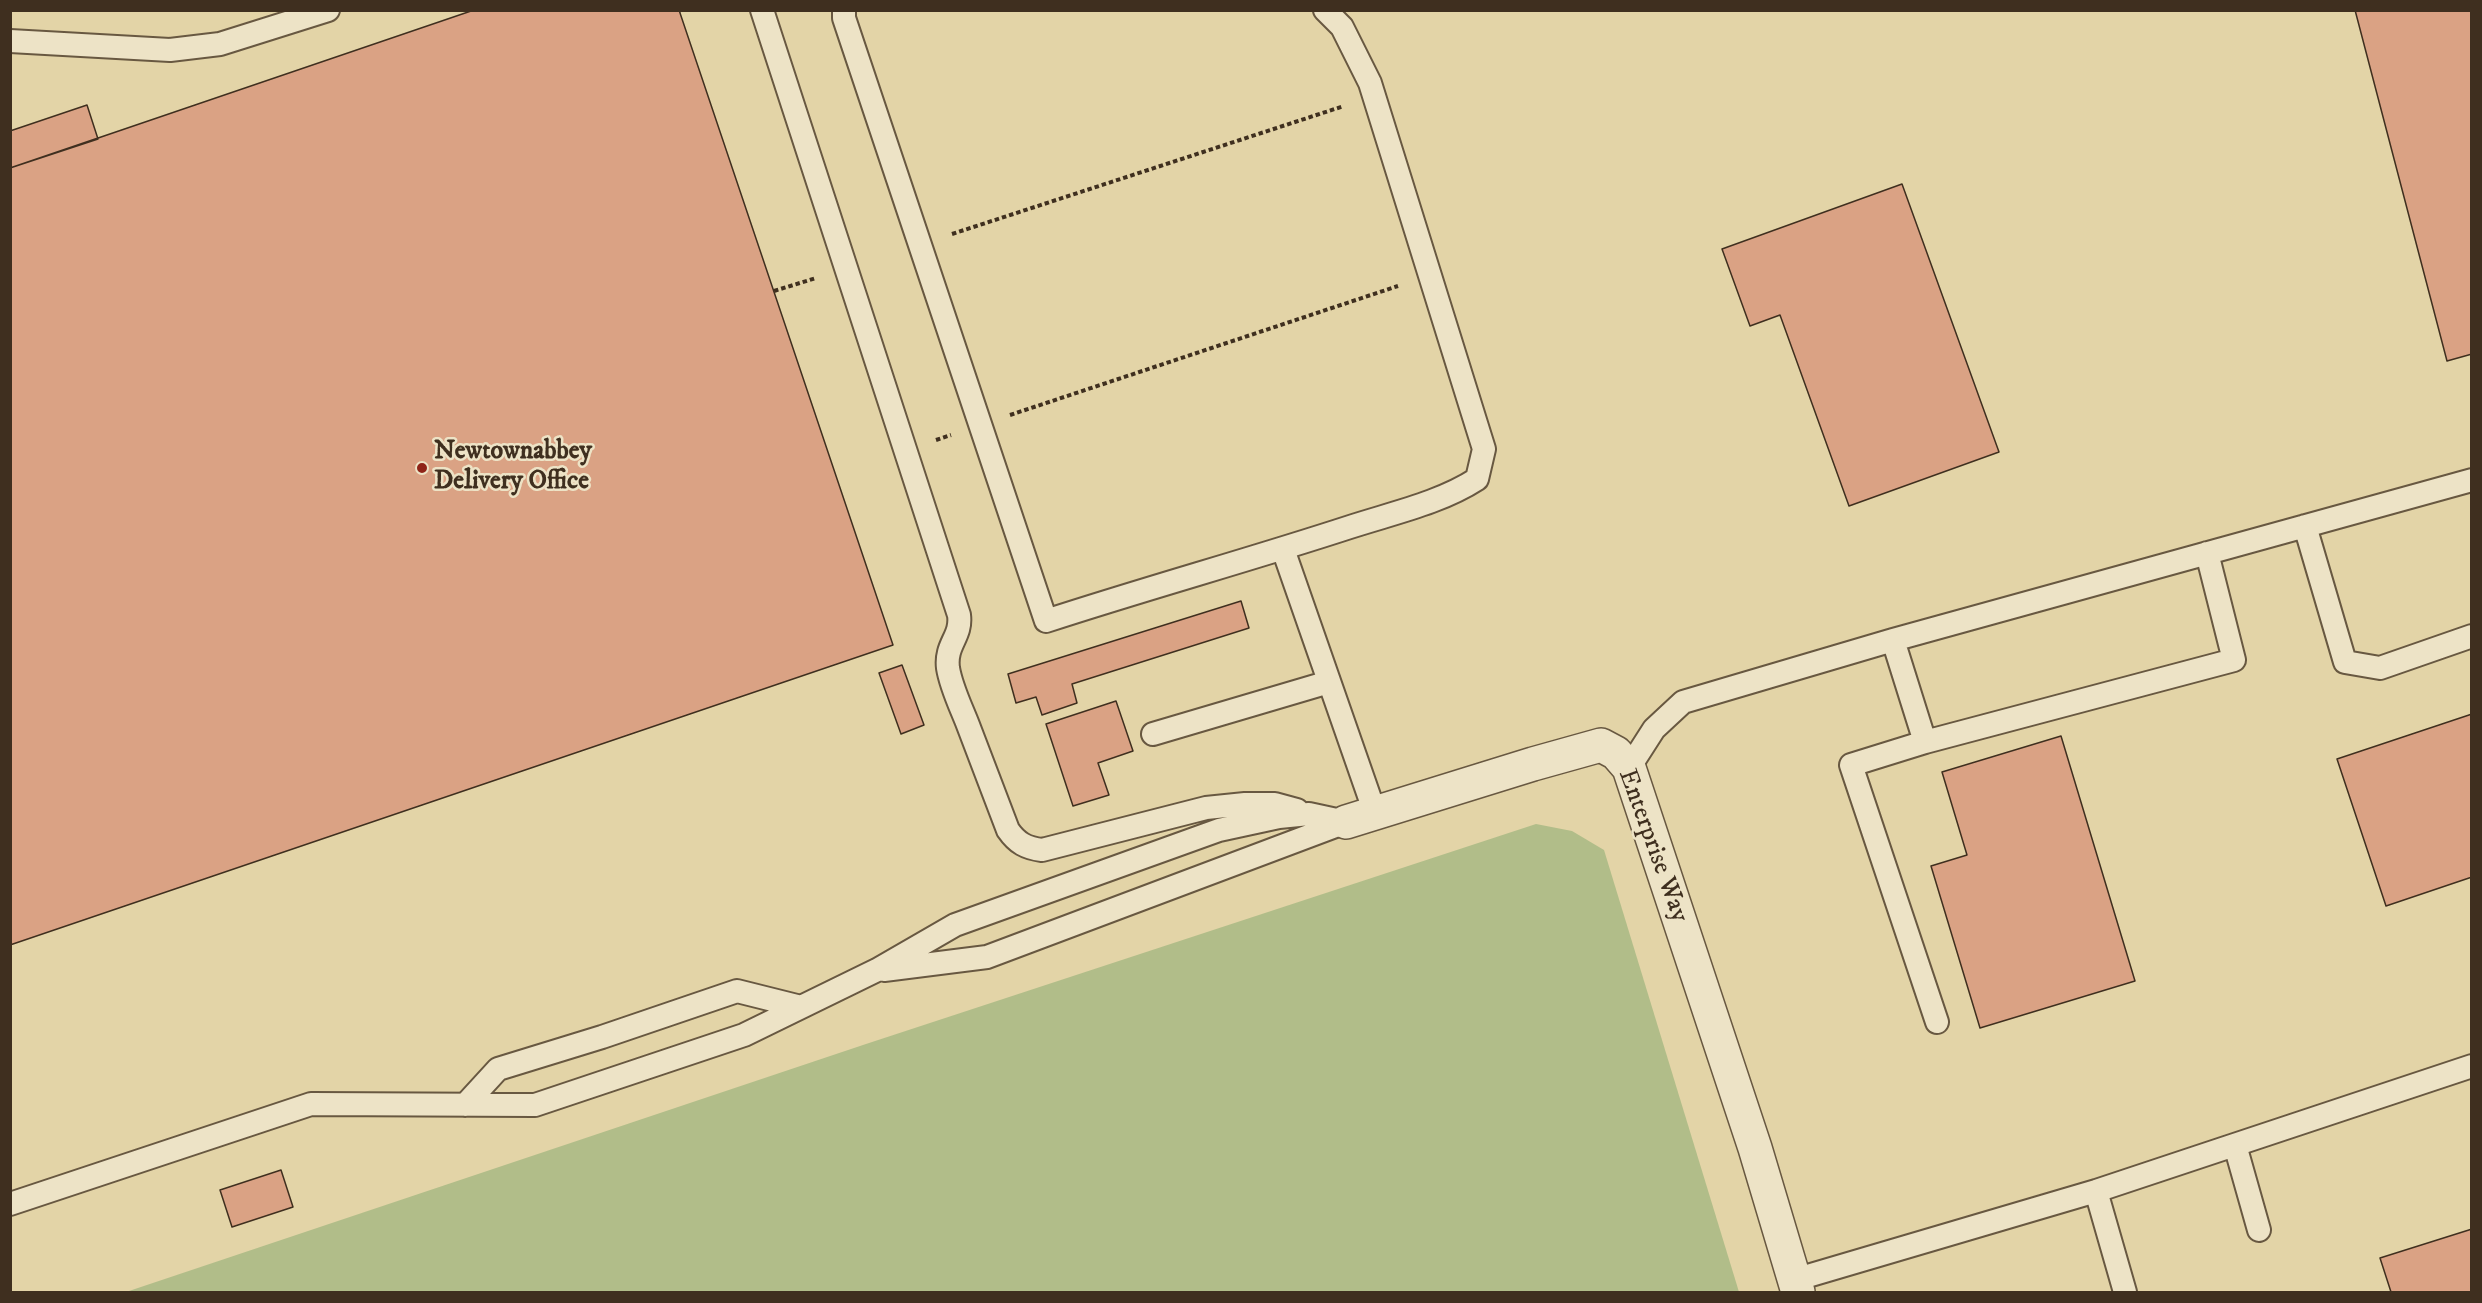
<!DOCTYPE html>
<html>
<head>
<meta charset="utf-8">
<style>
	body { margin:0 }
	#map { position:relative; width:2482px; height:1303px; overflow:hidden; background:#e3d4a7; font-family:"IM FELL DW Pica",serif }
	canvas { display:block }
	.frame { position:absolute; inset:0; border:12px solid #3f2f1f; pointer-events:none }
</style>
</head>
<body>
<div id="map">
<canvas width="2482" height="1303"></canvas>
<div class="frame"></div>
</div>
<script>
const c = document.querySelector('canvas').getContext('2d');
c.lineJoin = 'round';
function paint(path, color) { c.fillStyle = color; c.fill(path, 'evenodd'); }
function strokePath(path, color, width, dash) { c.strokeStyle = color; c.lineWidth = width; c.lineCap = dash ? 'butt' : 'round'; c.setLineDash(dash || []); c.stroke(path); }
function write(font, color, halo, rows, align = 'center') {
  c.font = font + ' "IM FELL DW Pica",serif'; c.lineWidth = 5; c.setLineDash([]); c.textBaseline = 'middle'; c.strokeStyle = halo; c.fillStyle = color; for (const [text, x, y, turn = 0] of rows) {
    c.save(); c.translate(x, y); c.rotate((+turn || 0) * Math.PI / 180); c.textAlign = isNaN(turn) ? turn : align; if (halo) c.strokeText(text, 0, 0); c.fillText(text, 0, 0); c.restore();
  }
}
paint(new Path2D(`
	M1536 824 1572 831 1604 850 1739 1292H126L866 1044Z`), '#b1bd89');
const building = new Path2D(`
	M474 10H679L893 645 10 945V168Z
	M2355 10H2472V354L2447 361Z
	M87 105 98 139 10 168V131Z
	M1902 184 1999 452 1849 506 1780 315 1750 326 1722 249Z
	M1241 601 1249 628 1072 684 1077 703 1042 715 1036 697 1016 703 1008 674Z
	M902 665 924 725 901 734 879 673Z
	M1116 701 1133 751 1098 763 1109 795 1073 806 1046 724Z
	M2472 714V877L2386 906 2337 759Z
	M2061 736 2135 981 1980 1028 1931 866 1967 855 1942 772Z
	M281 1170 293 1207 232 1227 220 1190Z
	M2472 1229V1292H2391L2380 1258Z`);
paint(building, '#daa284');
strokePath(building, '#3f2f1f', 1.5);
const service = new Path2D(`
	M762 10 959 615C962 637 945 644 948 668 951 687 961 707 968 725 981 760 995 795 1008 830 1017 843 1026 848 1042 850L1206 808 1245 804H1275L1297 810
	M844 10V18L1046 621C1147 588 1249 560 1350 527 1393 513 1440 503 1477 479L1484 449 1370 83 1342 27 1325 10
	M10 41 170 50 220 44 328 10
	M2305 526 2345 662 2380 668 2472 636
	M1283 549 1375 813
	M1893 640 1925 742 1851 765 1937 1022
	M1153 734 1329 682
	M1925 742 2234 660 2207 553
	M1629 768 1654 729 1683 702 1893 640 2472 480
	M884 970 987 957 1346 822
	M465 1105 498 1069 602 1037 737 991 801 1007
	M2235 1145 2259 1230
	M2096 1191 2125 1292
	M10 1204 311 1104 535 1105 744 1035 877 970 955 925 1219 830 1279 817 1309 814 1346 822
	M1794 1280 2096 1191 2472 1066`);
const minor = new Path2D(`
	M1346 822 1533 764 1601 745 1616 753 1629 768 1755 1148 1798 1292`);
strokePath(service, '#685841', 26);
strokePath(minor, '#685841', 36);
strokePath(new Path2D(`
	M679 11 680 10
	M952 234 1344 106
	M774 291 816 278
	M1010 415 1398 286
	M936 440 951 435`), '#3f2f1f', 4, [4.5, 3]);
strokePath(service, '#ede3c6', 22);
strokePath(minor, '#ede3c6', 33);
for (const [x, y, r, color] of [
	[422,468,6,"#8f2418"]
]) { const dot = new Path2D(); dot.arc(x, y, r, 0, 2 * Math.PI); c.fillStyle = color; c.fill(dot); strokePath(dot, '#ede3c6', 2); }
write('bold 26px', '#3f2f1f', '#ede3c6', [
	["Newtownabbey",434,453],
	["Delivery Office",434,483]
], 'left');
write('26px', '#3f2f1f', '#ede3c6', [
	["Enterprise Way",1652,846,70]
]);
</script>
</body>
</html>
